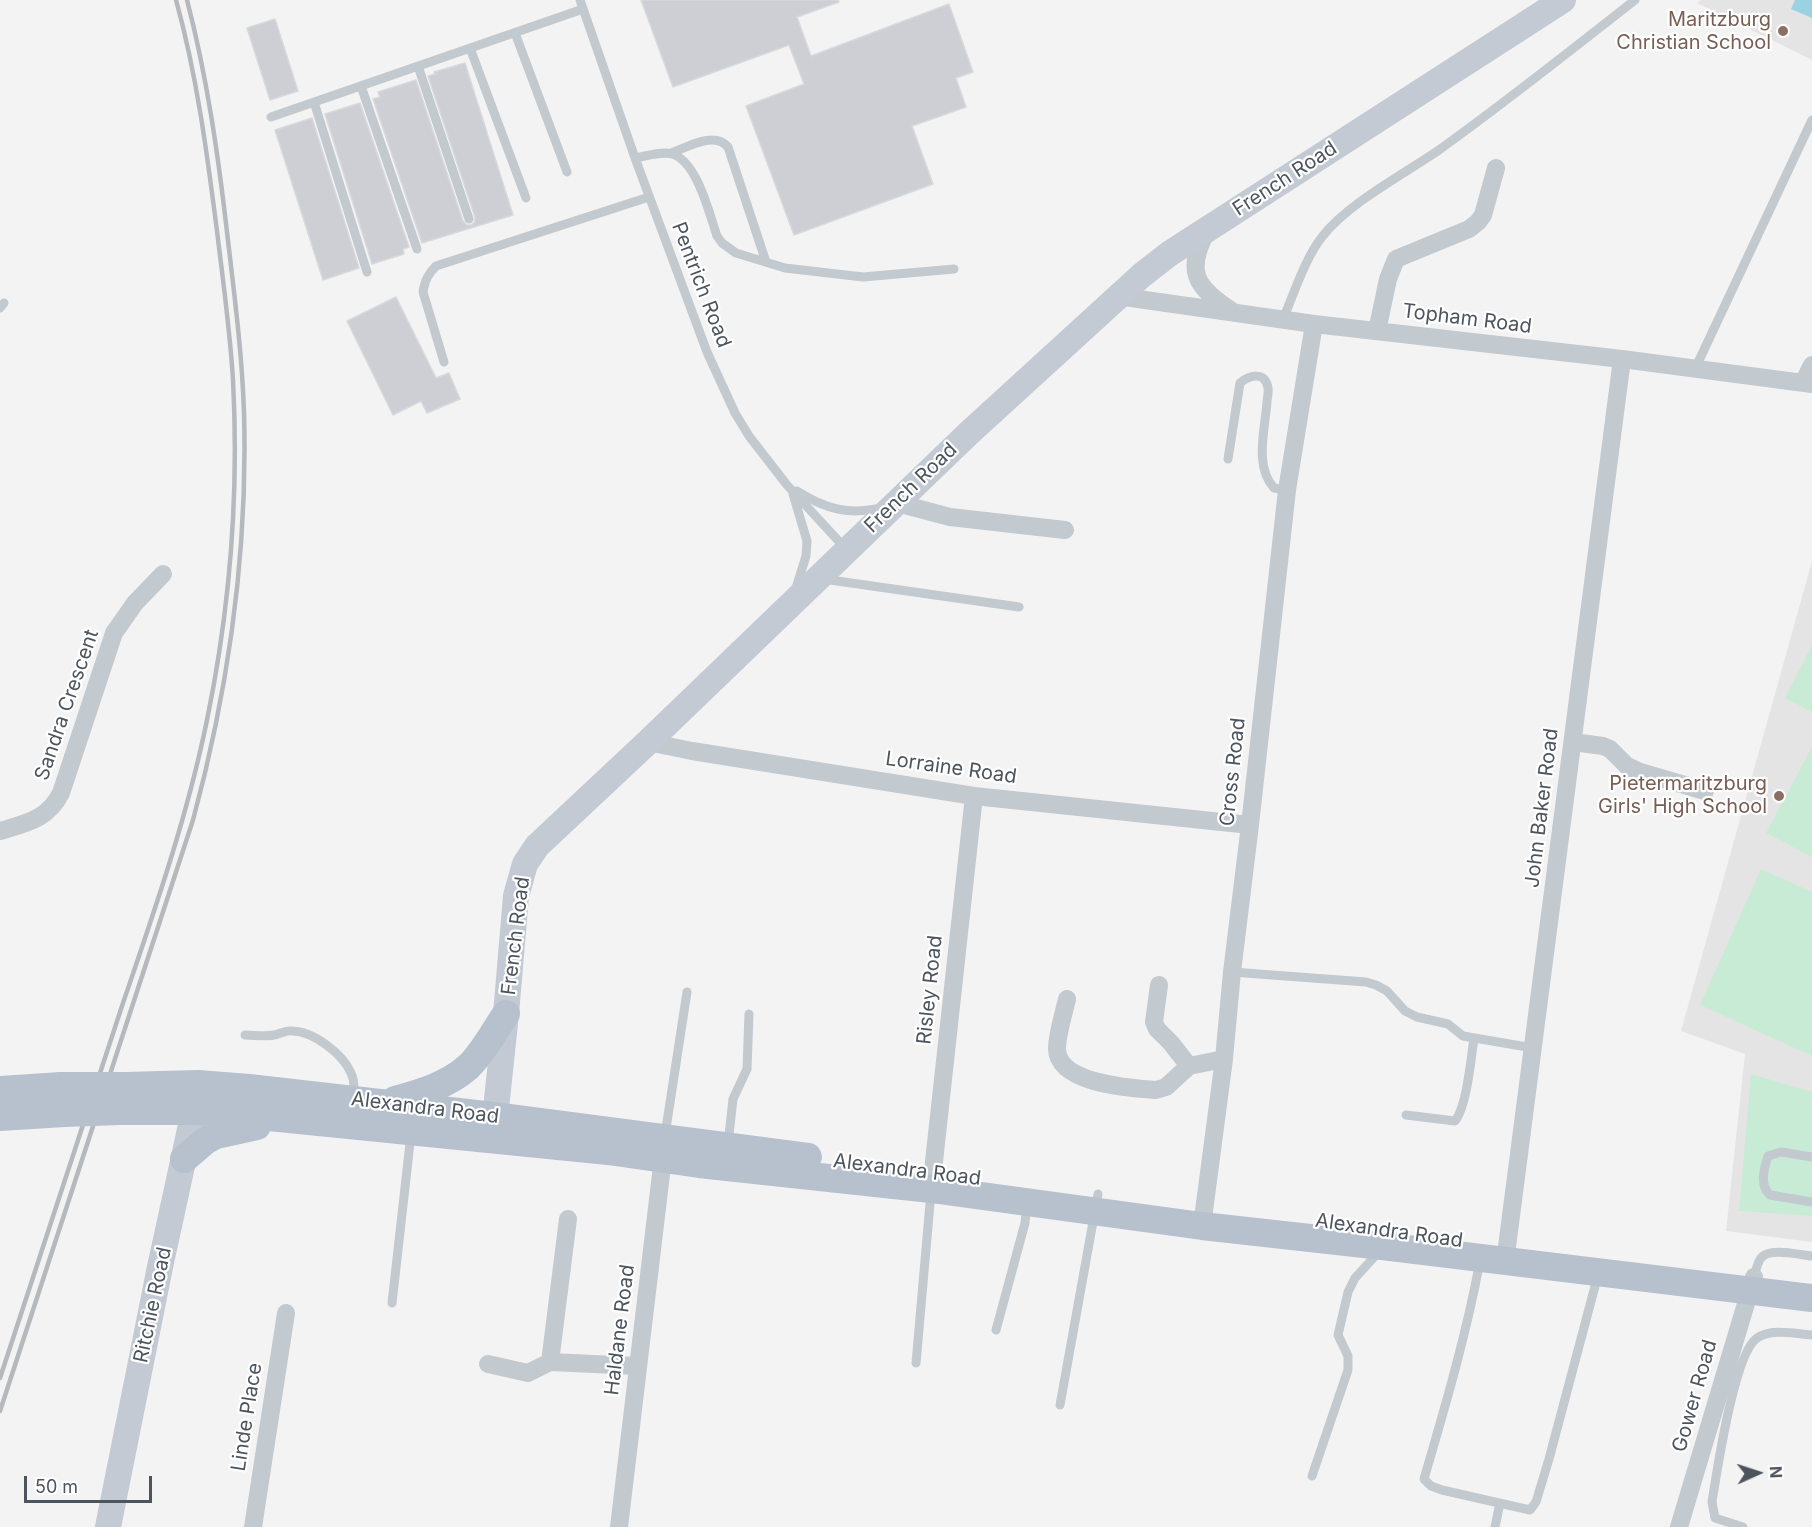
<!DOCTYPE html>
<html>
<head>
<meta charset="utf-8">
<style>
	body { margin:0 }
	#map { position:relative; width:1812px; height:1527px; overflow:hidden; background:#f4f3f3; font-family:Inter,sans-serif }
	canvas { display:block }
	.north { position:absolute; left:1728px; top:1443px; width:60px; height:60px; -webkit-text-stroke:4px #fff; paint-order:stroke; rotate:87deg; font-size:16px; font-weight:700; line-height:24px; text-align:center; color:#4c555e }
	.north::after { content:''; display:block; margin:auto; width:21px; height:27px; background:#4c555e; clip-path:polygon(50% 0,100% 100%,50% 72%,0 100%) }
	.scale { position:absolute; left:24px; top:1476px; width:128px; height:27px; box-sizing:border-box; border:3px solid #4c555e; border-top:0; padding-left:8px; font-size:18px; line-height:21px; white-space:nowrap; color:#4c555e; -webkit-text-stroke:4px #fff; paint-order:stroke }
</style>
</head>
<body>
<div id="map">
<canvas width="1812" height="1527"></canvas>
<div class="north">N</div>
<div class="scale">50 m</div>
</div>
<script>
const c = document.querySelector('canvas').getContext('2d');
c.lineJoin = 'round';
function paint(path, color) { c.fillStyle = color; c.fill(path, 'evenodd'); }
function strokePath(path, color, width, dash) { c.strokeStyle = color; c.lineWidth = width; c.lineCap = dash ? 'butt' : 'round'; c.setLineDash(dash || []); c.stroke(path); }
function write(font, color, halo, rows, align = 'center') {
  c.font = font + ' Inter,sans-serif'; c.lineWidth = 4.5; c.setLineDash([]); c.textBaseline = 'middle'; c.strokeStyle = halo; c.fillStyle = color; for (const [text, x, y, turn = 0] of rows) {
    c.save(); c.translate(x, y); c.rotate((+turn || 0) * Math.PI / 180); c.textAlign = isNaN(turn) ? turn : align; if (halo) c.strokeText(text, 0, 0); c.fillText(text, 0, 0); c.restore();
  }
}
paint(new Path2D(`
	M1701 0H1812V60L1697 3Z
	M1812 561V1242L1726 1231 1745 1054 1681 1031Z`), '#e5e4e4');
paint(new Path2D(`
	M1812 645V712L1785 698Z
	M1812 747V857L1766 833Z
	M1761 869 1812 892V1056L1700 1005Z
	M1751 1074 1812 1092V1216L1739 1211Z`), '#c8ebd6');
paint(new Path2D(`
	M1795 0H1812V18L1791 9Z`), '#9bd2e3');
const building = new Path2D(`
	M641 0H838L839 2 797 17 811 56 949 4 973 72 956 78 966 107 912 126 933 184 794 235 746 106 804 84 789 45 673 87Z
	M275 19 298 91 270 100 247 28Z
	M465 63 513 215 422 243 373 99 380 97 378 92 416 80 463 221 467 225H472L475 221V217L428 76 435 74 434 72Z
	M360 103 409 247 403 249 404 254 372 264 325 114Z
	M312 118 359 268 323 280 275 130Z
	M396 297 436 378 449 373 460 399 427 413 421 401 393 415 347 321Z`);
paint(building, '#cdcfd4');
strokePath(building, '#d7d9dd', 1.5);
strokePath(new Path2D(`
	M580 0 635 158 707 352 735 413 749 436 787 485 845 548
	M515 33 567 172
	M470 48 526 198
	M418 66 469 219
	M361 86 417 249
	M314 102 367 272
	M271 117 583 9
	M671 153C688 147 714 131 728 147L766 262
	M635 158C647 156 660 151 672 154 697 161 709 213 717 236L722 243 736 253 785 268 863 277 954 269
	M0 308 4 303
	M1283 319C1294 294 1305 258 1322 237 1347 204 1404 174 1439 150 1506 102 1570 51 1635 0
	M444 362 423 292C425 280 428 274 436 266L649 197
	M1695 369 1812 120
	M1228 459 1240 383C1250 375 1265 371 1268 388 1269 392 1267 398 1267 402 1265 430 1254 466 1274 488L1287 490
	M797 491C825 509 850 516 883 507
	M793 494 807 541 806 556 796 588
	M823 579 1019 607
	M1232 972 1366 982 1376 985 1387 991 1405 1011 1417 1017 1448 1024 1463 1036 1533 1048
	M245 1035C254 1035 265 1037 274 1035 280 1034 286 1030 292 1031 313 1031 343 1054 351 1073 355 1081 354 1088 354 1097
	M1406 1115 1455 1121C1467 1106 1471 1058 1474 1038
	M665 1135 687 992
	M728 1144 733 1099 747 1069 749 1014
	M1812 1157 1781 1152 1768 1156C1764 1169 1759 1185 1770 1195L1812 1202
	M1480 1261C1466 1336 1445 1407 1424 1479L1431 1486 1442 1490 1530 1510 1536 1502 1549 1459 1598 1275
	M1754 1277C1756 1271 1757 1263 1761 1258 1769 1247 1800 1255 1812 1256
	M392 1303 411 1134
	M996 1330 1025 1223 1027 1205
	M916 1363 931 1192
	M1060 1405 1098 1194
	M1312 1476 1348 1370V1356L1338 1335 1348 1292 1355 1278 1377 1254 1392 1232
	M1495 1527 1500 1503
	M1743 1527 1715 1518 1712 1502C1717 1471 1734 1354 1757 1338 1772 1328 1795 1334 1812 1335`), '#c2c9cf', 9);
strokePath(new Path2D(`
	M1207 231C1185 271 1195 287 1232 311
	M1117 296 1314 324 1622 359 1812 384
	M1377 331 1388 279 1396 259 1469 229 1478 222 1483 215 1496 168
	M1803 383 1812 365
	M897 503 950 517 1065 530
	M648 742 692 751 974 796 1250 825
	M1573 742 1603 746 1610 749 1627 766 1640 772 1705 791
	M0 831C27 823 48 819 61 793L114 633 135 603 163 574
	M1159 985 1154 1022 1157 1029 1171 1043 1189 1066
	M1067 999C1064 1013 1057 1034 1057 1049 1058 1084 1130 1088 1156 1090L1166 1087 1189 1066 1224 1059
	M931 1189 974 796
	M1202 1226 1224 1059 1232 972 1250 825 1287 490 1314 324
	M1505 1262 1622 359
	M550 1362 568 1219
	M488 1364 528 1373 550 1362 638 1366
	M253 1527 286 1313
	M619 1527 664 1149
	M1679 1527 1754 1277`), '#c2c9cf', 18);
strokePath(new Path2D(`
	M493 1137 506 1014 516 896 525 864 537 846 648 742 969 433 1142 275 1169 254 1563 0
	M108 1527 160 1267 194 1111 197 1090`), '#c3cad3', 26);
strokePath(new Path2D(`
	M125 1086 198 1084 249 1088 494 1116 808 1157
	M0 1090 61 1086
	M395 1100C420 1093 448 1085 468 1067 483 1053 494 1031 506 1014
	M120 1111H194L249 1115 608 1151 699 1164 931 1189 1202 1226 1382 1246 1812 1298
	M0 1117 64 1113
	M184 1159 205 1141 216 1135 257 1126`), '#b6c1cd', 28);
strokePath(new Path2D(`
	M0 1378C41 1254 82 1130 122 1006 154 912 187 818 207 720 230 608 239 493 233 380 230 330 223 281 217 231 207 153 197 76 176 0
	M0 1411 193 820C229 687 248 551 244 412 242 352 234 292 227 232 218 154 207 77 187 0`), '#b5b8bc', 4.5);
strokePath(new Path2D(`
	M61 1086H125
	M64 1113 120 1111`), '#b6c1cd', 28);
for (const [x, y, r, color] of [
	[1783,31,6,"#8d6e63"],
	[1779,796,6,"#8d6e63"]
]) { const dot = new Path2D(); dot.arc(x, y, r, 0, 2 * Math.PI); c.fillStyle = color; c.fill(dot); strokePath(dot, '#fff', 2); }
write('20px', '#785e54', '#fff', [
	["Maritzburg",1771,20],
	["Christian School",1771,43],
	["Pietermaritzburg",1767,784],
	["Girls' High School",1767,807]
], 'right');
write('20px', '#4c555e', '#fff', [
	["French Road",1285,179,-33],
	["Pentrich Road",701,285,69],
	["Topham Road",1467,319,7],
	["French Road",911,488,-44],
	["Sandra Crescent",67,705,-71],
	["Lorraine Road",951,768,8],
	["Cross Road",1233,772,-84],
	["John Baker Road",1542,808,-83],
	["French Road",516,936,-83],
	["Risley Road",930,990,-84],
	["Alexandra Road",425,1108,7],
	["Alexandra Road",907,1170,7],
	["Alexandra Road",1389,1231,8],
	["Ritchie Road",153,1305,-78],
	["Haldane Road",620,1330,-83],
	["Gower Road",1695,1396,-74],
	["Linde Place",247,1417,-81]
]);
</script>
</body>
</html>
